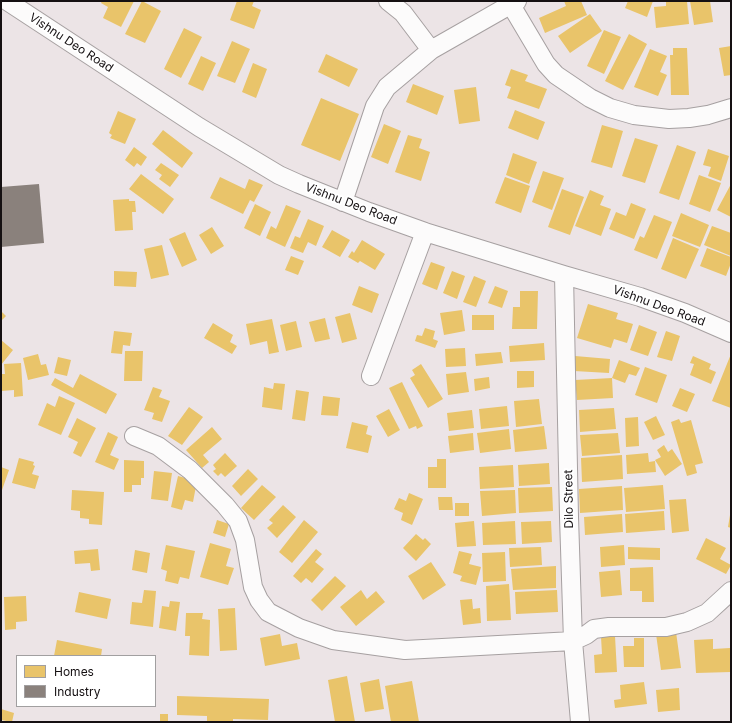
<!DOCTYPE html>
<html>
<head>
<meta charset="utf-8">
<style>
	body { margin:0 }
	#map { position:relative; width:732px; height:723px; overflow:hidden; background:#ece4e6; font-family:Inter,sans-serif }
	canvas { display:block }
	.frame { position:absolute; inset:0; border:2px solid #151012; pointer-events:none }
	.legend { position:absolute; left:16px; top:655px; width:140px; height:52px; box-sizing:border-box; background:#fff; border:1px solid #a19fa0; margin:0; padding:5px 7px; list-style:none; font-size:12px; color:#151012 }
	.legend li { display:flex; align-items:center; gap:8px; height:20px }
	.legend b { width:20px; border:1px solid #a19fa0 }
</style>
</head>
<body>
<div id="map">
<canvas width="732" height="723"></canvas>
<div class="frame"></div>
<ul class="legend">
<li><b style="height:11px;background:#e9c46a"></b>Homes</li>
<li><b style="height:11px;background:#8a817c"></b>Industry</li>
</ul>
</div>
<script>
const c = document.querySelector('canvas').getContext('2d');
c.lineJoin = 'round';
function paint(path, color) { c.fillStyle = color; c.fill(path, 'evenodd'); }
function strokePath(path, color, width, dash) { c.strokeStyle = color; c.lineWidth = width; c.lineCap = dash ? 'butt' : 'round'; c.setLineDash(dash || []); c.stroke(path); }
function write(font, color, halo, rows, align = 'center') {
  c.font = font + ' Inter,sans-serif'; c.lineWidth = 4; c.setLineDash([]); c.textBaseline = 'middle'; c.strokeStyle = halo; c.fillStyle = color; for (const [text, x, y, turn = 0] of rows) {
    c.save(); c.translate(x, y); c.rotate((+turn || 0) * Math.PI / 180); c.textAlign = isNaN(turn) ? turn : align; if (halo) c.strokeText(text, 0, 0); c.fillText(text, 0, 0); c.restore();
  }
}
paint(new Path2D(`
	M102 1H134L121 27 103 18 108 7 101 3Z
	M142 1 161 11 145 43 125 34Z
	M237 1H254L252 6 261 10 254 29 230 20Z
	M564 1H581L587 15 545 33 539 18 566 6Z
	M628 1H653L647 17 625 8Z
	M666 1H687L689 24 656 28 654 7 666 6Z
	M690 1H710L713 22 694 25Z
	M590 14 602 31 570 53 558 36Z
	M184 28 202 37 181 78 164 69Z
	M604 30 621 37 604 74 587 66Z
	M629 34 647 44 623 90 605 81Z
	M232 41 250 49 235 83 217 76Z
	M731 46V75L724 76 719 48Z
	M673 48H687L689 95H671L670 55H673Z
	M650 49 667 56 660 72 667 75 658 96 634 87Z
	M326 54 358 69 349 87 318 72Z
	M201 56 216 63 203 91 188 84Z
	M253 63 267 69 256 98 242 92Z
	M511 69 528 75 525 81 547 89 539 109 507 98 511 87 505 85Z
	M413 84 444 96 437 115 406 102Z
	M476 87 480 121 459 124 454 90Z
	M321 98 359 114 340 161 301 145Z
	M515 110 545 122 538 140 508 128Z
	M118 111 136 119 125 144 110 138 112 135 109 133Z
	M384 124 401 131 388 164 371 157Z
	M602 125 623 131 612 168 591 162Z
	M163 130 193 153 182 168 152 144Z
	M408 135 422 139 419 148 430 152 421 181 395 172Z
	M635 138 658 145 645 183 622 176Z
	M677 145 696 152 679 200 659 193Z
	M134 147 147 157 141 166 137 163 134 167 125 160Z
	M708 149 729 156 721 181 708 176 711 167 703 165Z
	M513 153 537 162 529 184 506 175Z
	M161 163 179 175 170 187 159 179 162 175 155 170Z
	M543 171 564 178 552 210 532 202Z
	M141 174 174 199 163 214 129 189Z
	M699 175 721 183 710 212 689 204Z
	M220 177 245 189 249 179 263 185 254 202 250 200 243 214 210 198Z
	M505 177 530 186 521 213 495 203Z
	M731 184V217L717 210Z
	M562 189 584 197 570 235 548 227Z
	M590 190 604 196 600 205 611 209 601 236 575 226Z
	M129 199V201H135L136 212H132L133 230 115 231 113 200Z
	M631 203 646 209 634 239 609 229 616 212 626 216Z
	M255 204 271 212 260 236 244 228Z
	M286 205 301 211 285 247 266 238 271 226 276 229Z
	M681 213 709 225 700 247 672 236Z
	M654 215 672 222 657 259 634 250 640 236 644 238Z
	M308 219 324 226 316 246 308 242 303 253 290 248 295 236 300 238Z
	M712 226 731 233V256L704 245Z
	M212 227 224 246 211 254 199 235Z
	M332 230 350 240 340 257 322 247Z
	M185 232 197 260 182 267 169 239Z
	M673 238 699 249 686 279 661 269Z
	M362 240 385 254 375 270 360 261 358 263 348 257 352 251 354 253Z
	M162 245 169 275 151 279 144 249Z
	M707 248 731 257V263L726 276 700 266Z
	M291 256 304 261 298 275 285 270Z
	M431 262 445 267 437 290 422 284Z
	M114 271 137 272 136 287 114 286Z
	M452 271 465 276 457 299 443 293Z
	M474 276 486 281 476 307 463 302Z
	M359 286 379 294 372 313 352 305Z
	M495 286 508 291 502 308 488 303Z
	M520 291H538L537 329H512L513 307H520Z
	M588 304 618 313 616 319 633 324 627 343 614 339 611 348 577 338Z
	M462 310 465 331 444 335 440 313Z
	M1 311 6 316 1 321Z
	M350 313 357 339 342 343 335 317Z
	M472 315H494V330H472Z
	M325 318 330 339 315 342 309 322Z
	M272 319 279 352 269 354 267 341 250 345 246 324Z
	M296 321 302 347 286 351 280 325Z
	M213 323 233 335 230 342 237 346 232 354 204 338Z
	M639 325 657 332 648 356 630 350Z
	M425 328 435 331 433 339 438 341 435 348 415 341 417 335 422 336Z
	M114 331 132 333 130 346 123 345 122 354 111 353Z
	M666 331 680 336 672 361 657 357Z
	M1 340 13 350 1 365Z
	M544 343 545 360 510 362 509 346Z
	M465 348 466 366 446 367 445 349Z
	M125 351H143L142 381H124Z
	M501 352 503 363 476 366 475 354Z
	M38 354 41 365 46 364 49 375 28 380 23 358Z
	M731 354V408L712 401Z
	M575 356 610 359 609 373 574 371Z
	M693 356 711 364 709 369 716 372 711 384 690 375 694 364 690 363Z
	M58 357 71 360 67 376 54 373Z
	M619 360 640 368 636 376 629 374 625 383 612 378Z
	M21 363 23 396 14 397V390L1 391V374H5L4 364Z
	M421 364 443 399 428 408 410 378 415 375 412 370Z
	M645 367 667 375 657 403 635 395Z
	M517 371H534V387L517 388Z
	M466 372 469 392 448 395 446 374Z
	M80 374 117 394 106 414 51 385 55 378 73 388Z
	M489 377 490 388 475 391 474 379Z
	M612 378 613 398 577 400 575 380Z
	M402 382 423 426 417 429 416 426 409 429 389 388Z
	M274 383 285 384 282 410 262 407 264 387 273 389Z
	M153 387 162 390 159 397 170 401 162 422 152 419 154 413 144 410Z
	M680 388 695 394 687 412 672 406Z
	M296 390 309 392 305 421 292 419Z
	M59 396 75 403 61 435 38 425 47 403 55 407Z
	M323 396 340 398 338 416 321 415Z
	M539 399 542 424 516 427 514 401Z
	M507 406 509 426 481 429 479 409Z
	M189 407 203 417 182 445 168 436Z
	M614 408 616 429 580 432 579 410Z
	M389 409 400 430 388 437 376 416Z
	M472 410 474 428 449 431 447 413Z
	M656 416 665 435 653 440 644 422Z
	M638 417 639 446 626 447 625 418Z
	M77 418 96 428 81 457 73 453 78 442 68 437Z
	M679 419 681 423 691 420 703 463 695 465 697 473 687 476 671 422Z
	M352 422 368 426 366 434 372 436 368 453 346 448Z
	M544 426 547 449 515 452 513 430Z
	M212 427 222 439 203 455 209 462 202 468 186 450Z
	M509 429 511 449 480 453 477 433Z
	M108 432 118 437 110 455 119 459 114 470 95 462Z
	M473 433 474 450 450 453 448 436Z
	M618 433 620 453 582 456 580 435Z
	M664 445 668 452 672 449 682 464 665 476 655 460 661 457 657 450Z
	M225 453 237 466 225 477 221 473 218 476 213 471 216 469 213 465Z
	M648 453 649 462 655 461 656 472 627 474 626 455Z
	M622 455 623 479 582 482 581 458Z
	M19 458 34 462 33 465 35 466 32 474 39 476 35 489 12 483Z
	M437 459H446V488H428V467H437Z
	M124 460 144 461V478H141V485H132V492H124Z
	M549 463 550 484 519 486 518 465Z
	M513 465 514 487 480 489 479 467Z
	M1 467 9 470 1 493Z
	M248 469 258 479 241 496 232 486Z
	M154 471 172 473 168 501 151 499Z
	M178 476 197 481 193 502 185 500 182 510 171 507Z
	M262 485 276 497 254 520 241 508Z
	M663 485 665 509 626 512 624 488Z
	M622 486 623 510 580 513 579 489Z
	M552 487 553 511 519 513 518 488Z
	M72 490 104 492 102 525 89 524V519L80 518V511L71 510Z
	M515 490 516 513 482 516 480 491Z
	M409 493 423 499 412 525 401 520 403 513 394 509 399 498 406 501Z
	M438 497H452L453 510H439Z
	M686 499 689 531 672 533 669 500Z
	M455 503H469V516H455Z
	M283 505 296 517 277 538 267 528 273 523 269 520Z
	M664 511 665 530 626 533 625 514Z
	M622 514 623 532 585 535 584 517Z
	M730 515H731V528L728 527Z
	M217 520 229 524 225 537 213 533Z
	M304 520 318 532 292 563 279 552Z
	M474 521 476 546 457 547 455 523Z
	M515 521 516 544 483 545 482 523Z
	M551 521 552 542 522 544 521 522Z
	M416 534 423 540 425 538 431 544 416 561 403 548Z
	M706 538 726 548 720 559 731 565 726 574 696 559Z
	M210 543 231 549 226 566 234 568 228 585 200 577Z
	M166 545 195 551 189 579 180 577 178 584 165 581 167 571 161 569Z
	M624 545 625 565 601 567 600 547Z
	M541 547 542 565 510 567 509 548Z
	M628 547 660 548V560L628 559Z
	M98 549 100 570 91 571 90 563 75 564 74 551Z
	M316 549 322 554 315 562 324 569 312 583 306 578 301 583 293 576Z
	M135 550 150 553 147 573 132 570Z
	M459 551 472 554 469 564 481 567 476 585 460 581 462 576 453 573Z
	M505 552 506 581 483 582 482 553Z
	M431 562 446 585 423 600 408 576Z
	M556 566V588L513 590 511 569Z
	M653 567 654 602H642V591H630V568Z
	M620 570 622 595 601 597 599 572Z
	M335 576 346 586 322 611 311 600Z
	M509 584 511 620 487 621 486 586Z
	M144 590 156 591 153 627 130 624 132 602 142 603Z
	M361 590 367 599 376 591 385 602 356 626 340 607Z
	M557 590 558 612 516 614 515 592Z
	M79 592 111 599 107 619 75 612Z
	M26 596 27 621 16 622V629L5 630 4 597Z
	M472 599 473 609 480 608 481 623 463 625 460 600Z
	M170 601 180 602 176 631 159 628 162 606 169 607Z
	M235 608 237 650 220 651 218 609Z
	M186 613H203L202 619 210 620 209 656 189 655 190 636H185Z
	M676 632 681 668 661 670 656 634Z
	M280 634 282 646 297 643 300 659 265 666 260 638Z
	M615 636 617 672 595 673 594 655 602 654 601 637Z
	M634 638H644V667H624L623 646H634Z
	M713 639V649L730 648 731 672 696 673 694 640Z
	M57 640 102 649 101 656H54Z
	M347 676 355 722H335L328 680Z
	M379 679 384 709 365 712 360 683Z
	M412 681 419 722H391L385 686Z
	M644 682 647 704 615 708 614 700 621 699 620 685Z
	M679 688 680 710 658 712 656 690Z
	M177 696 269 699 268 720 233 719V722H207V716L177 715Z
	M1 709 14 713 12 722 1 720Z
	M160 714H168V722H160Z`), '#e9c46a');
paint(new Path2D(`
	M39 184 44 243 1 247V187Z`), '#8a817c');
const minor = new Path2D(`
	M7 1 199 127 279 175 299 184 369 212 425 232 564 275 640 297 685 313 731 333
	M388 1 403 13 431 50
	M511 5 546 64 556 75 590 98 610 108 634 115 669 119 689 118 708 115 731 108
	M343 202 375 106 387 87 431 50 517 1
	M564 275 569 517 573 641 580 722
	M371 376 425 232
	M134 436 158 446 190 470 225 505 238 521 245 540 253 587 259 600 268 612 299 628 333 640 405 650 573 641 586 635 594 629 609 627H666L687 622 707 613 731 591`);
strokePath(minor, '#a6a0a1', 20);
strokePath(minor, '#fcfbfb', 18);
write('12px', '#151012', '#fff', [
	["Vishnu Deo Road",71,43,33],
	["Vishnu Deo Road",351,204,21],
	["Vishnu Deo Road",659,306,20],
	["Dilo Street",569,499,-91]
]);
</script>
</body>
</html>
